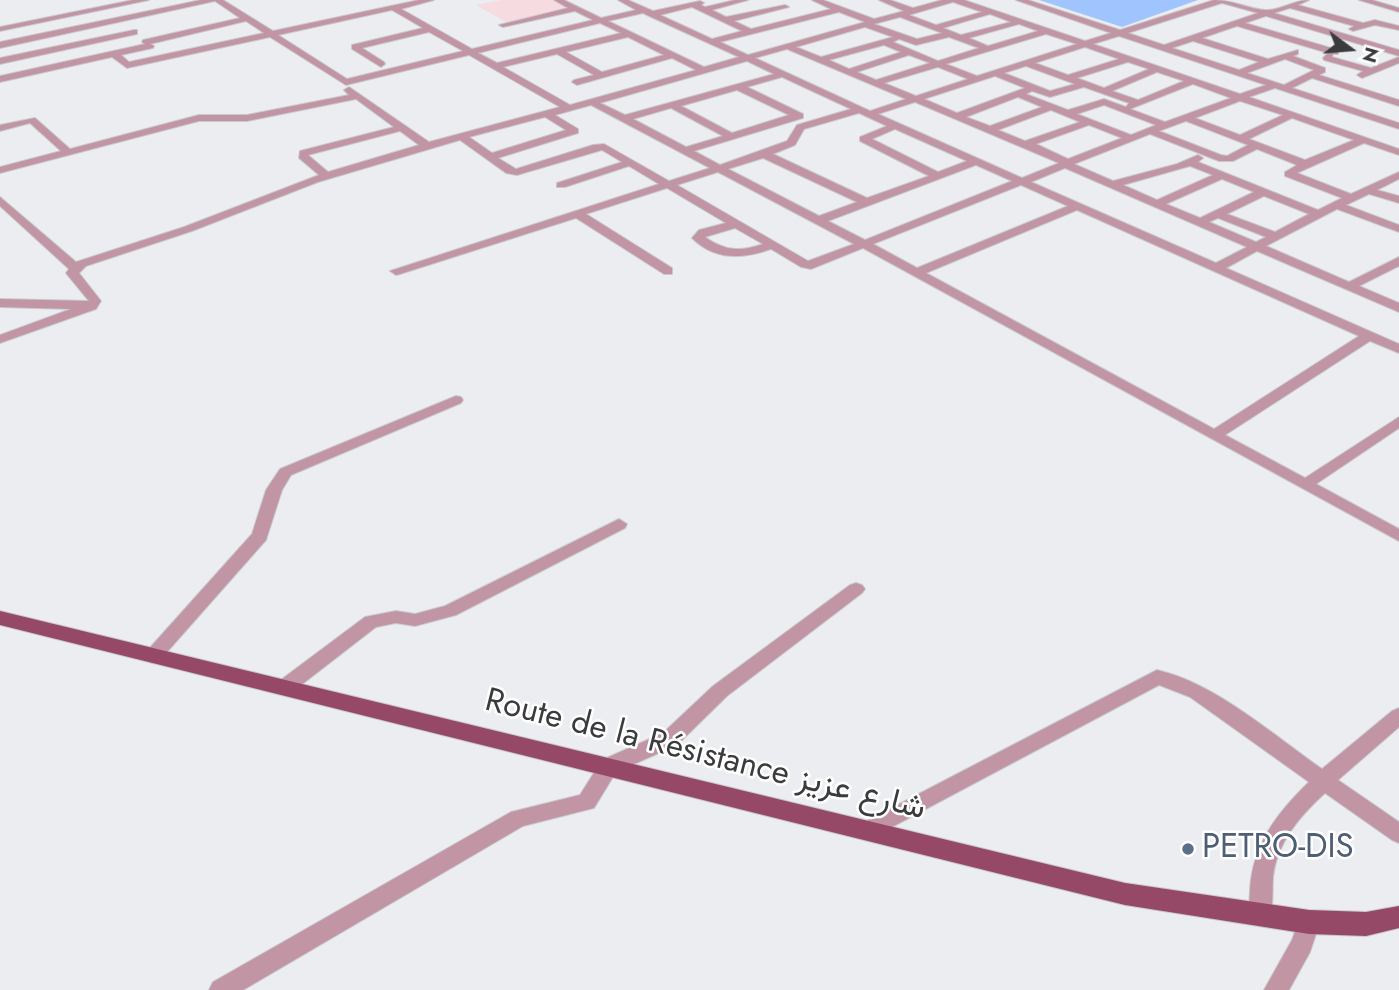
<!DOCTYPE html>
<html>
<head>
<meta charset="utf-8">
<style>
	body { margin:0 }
	#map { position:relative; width:1399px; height:990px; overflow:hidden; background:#ebedf0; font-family:Jost,sans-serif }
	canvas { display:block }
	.north { position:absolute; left:1315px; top:14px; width:70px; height:70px; -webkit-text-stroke:5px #fff; paint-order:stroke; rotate:106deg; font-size:19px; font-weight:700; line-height:28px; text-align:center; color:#3a3b3c }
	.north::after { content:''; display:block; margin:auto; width:24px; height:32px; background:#3a3b3c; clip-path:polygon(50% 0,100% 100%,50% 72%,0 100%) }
</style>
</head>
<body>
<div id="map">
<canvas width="1399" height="990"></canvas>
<div class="north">N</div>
</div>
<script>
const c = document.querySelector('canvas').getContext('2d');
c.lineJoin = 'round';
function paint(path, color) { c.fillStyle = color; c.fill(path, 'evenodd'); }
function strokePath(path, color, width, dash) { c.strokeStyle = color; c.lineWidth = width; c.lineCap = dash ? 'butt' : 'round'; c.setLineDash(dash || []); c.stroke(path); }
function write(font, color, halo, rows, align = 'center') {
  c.font = font + ' Jost,Vazirmatn,sans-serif'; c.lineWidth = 5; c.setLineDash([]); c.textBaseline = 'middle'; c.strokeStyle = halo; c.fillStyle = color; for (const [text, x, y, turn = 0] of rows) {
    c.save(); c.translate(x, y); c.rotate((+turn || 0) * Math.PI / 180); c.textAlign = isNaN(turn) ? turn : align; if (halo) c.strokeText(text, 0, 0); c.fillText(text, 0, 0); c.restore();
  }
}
paint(new Path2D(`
	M501 0H555L570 8 506 22 476 5Z`), '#f6dbe0');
paint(new Path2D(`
	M1039 0H1198L1122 27Z`), '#a0c5fe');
const minor = new Path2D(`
	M133 0H149L0 31V27Z
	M201 0H223L273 31 419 0H434L401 9 472 49 593 20 575 11 503 27 499 25 568 8 554 0H564L601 18 636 10 618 0H628L653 11 700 1 704 3 701 5 705 7 735 0H748L712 10 726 17 785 5 789 7 734 21 751 29 831 9 812 0H823L874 19 904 11 879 0H890L913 8 942 0H964L1085 41 1111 33 1016 0H1028L1120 30 1214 0C1234 0 1248 9 1265 10 1279 11 1294 0 1309 0L1298 5 1363 23 1375 20 1399 26V30L1375 25 1353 31 1349 29 1354 26 1290 8 1274 13 1399 50V56L1266 16 1245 23 1338 50V54H1333L1332 57 1371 68 1399 57V63L1362 78 1357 75 1363 71 1324 60 1323 58 1328 53 1237 26 1202 38 1268 59 1298 50V54L1293 56 1325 68V72L1319 75 1399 100V106L1312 78 1292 88 1399 123V129L1275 88 1249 97 1399 149V155L1364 143 1297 173 1351 194 1399 172V179L1377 190 1399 196V203L1369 194 1346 205 1399 225V232L1337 209 1266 246 1349 282 1399 257V266L1359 286 1399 303V312L1257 251 1226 268 1399 344V353L1370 341 1225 435 1305 478 1399 417V428L1316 484 1399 529V541L863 248 811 269 801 267 771 249C743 259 715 261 692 238L699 230 726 223 667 188 586 214 672 268V274H664L576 218 400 274 396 275 390 271 659 184 629 166 565 187H557V183L622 162 602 150 517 175 506 173 460 140 318 182 192 231 86 266 79 273 101 301 96 309 0 343V335L71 309 0 307V299L89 301 66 273 69 269 0 206V197L76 262 184 227 319 175 299 158 300 151 394 127 356 99 247 121H199L0 173V167L61 151 30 123 0 131V125L35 118 70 149 199 115H247L349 95 344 90 349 87 429 142 560 107 469 55 346 85 270 37 127 68 112 57 0 82V76L145 44 142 42 143 40 240 18 215 1 0 48V42ZM953 2 982 12 936 25 909 15ZM1222 3 1258 13 1164 45 1128 33ZM692 7 742 31 712 39 660 15ZM392 10 423 28 352 45V49L381 67 385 64 384 62 362 48 429 32 463 51 347 79 278 35ZM839 12 865 22 748 55 720 42ZM643 13 649 16 739 57 704 67 608 21ZM990 14 1011 22 961 35 943 28ZM900 17 942 33 917 39 874 24ZM246 21 264 33 129 62 121 55 153 48 154 46 150 44ZM600 23 621 33 497 63 478 53ZM1019 24 1038 31 988 46 969 38ZM865 27 893 37 821 57 796 47ZM1046 34 1077 44 977 76 946 64ZM1119 36 1266 85 1240 94 1093 44ZM628 37 664 55 602 72 566 52ZM949 37 979 48 938 61 893 42 899 39 916 45ZM1193 41 1259 62 1239 70 1172 48ZM884 45 901 52 849 69 829 60ZM1085 47 1119 59 1068 75 1035 63ZM787 49 906 99 870 111 755 58ZM557 54 594 75 574 80 572 82 577 85 672 58 696 70 570 105 503 67ZM909 55 930 63 876 80 857 72ZM1285 59 1314 70 1284 85 1247 73ZM747 61 774 74 625 115 600 103ZM1128 62 1149 69 1104 88 1077 78ZM1026 66 1075 84 1050 91 1004 73ZM938 67 968 79 916 96 884 83ZM1157 72 1184 81 1138 100 1112 91ZM995 76 1025 88 957 113 924 99ZM782 77 851 109 797 125 787 141 720 165 694 151 803 118V114L747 87ZM1193 84 1231 98 1165 122 1130 109ZM1084 87 1129 103 1126 107 1104 99 1068 110 1026 94 1032 91 1050 97ZM737 90 789 115 732 133 681 106ZM1018 97 1042 107 990 126 966 117ZM1240 101 1283 115 1240 135 1195 118ZM915 102 1059 163 1022 178 878 114ZM591 105 710 168 669 181 604 144 593 145 516 169 498 158 578 133V129L555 115ZM1104 105 1156 125 1131 135 1077 114ZM671 108 723 136 686 147 633 119ZM1051 110 1080 122 1025 141 998 130ZM859 113 887 126 860 137V141L929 176 867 198 773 154 795 145 804 129ZM545 117 566 130 492 153 469 137ZM1292 118 1354 140 1305 160 1249 139ZM1186 121 1248 145 1227 156 1221 155 1159 131ZM1089 125 1122 138 1068 159 1036 144ZM895 129 967 161 938 172 872 139ZM400 131 419 145 328 172 308 155ZM1150 134 1219 161H1233L1257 149 1297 165 1285 172V176L1342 198 1318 210 1198 162 1203 158 1198 155 1177 164 1113 181 1074 164ZM763 158 857 202 819 216 728 169ZM976 165 1012 181 865 240 828 221ZM1190 166 1213 175 1157 200 1123 185ZM1065 168 1247 247 1216 263 1031 182ZM718 172 854 244 808 261 677 185ZM1222 179 1254 192 1200 218 1166 204ZM1021 185 1068 206 917 268 873 244ZM1264 196 1309 214 1275 232 1227 214ZM1077 210 1359 336 1214 429 926 273ZM1218 218 1266 237 1256 242 1209 222ZM735 228 763 244C740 252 725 251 705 237Z
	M1359 0H1372L1399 8V12Z
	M134 30H137V34L0 64V58Z
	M456 396 461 397 463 400 461 403 291 475 282 490 266 540 159 661 153 663 147 661 144 656 147 651 252 534 266 490 280 469Z
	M619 519 627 524 625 528 456 615 415 626 396 623 376 627 292 692 285 694 278 692 276 687 278 682 365 617 396 611 415 614 445 606Z
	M856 583 862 585 865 589 862 593 727 696 677 745 616 772 594 808 523 826 243 990H209L213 982 511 812 580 795 602 760 663 733 713 686 850 585Z
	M1157 670C1215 683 1273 735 1322 769L1392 711 1399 708V727L1338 780 1399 822V843L1392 840 1325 793C1300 816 1277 842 1273 877 1272 892 1274 908 1268 921L1260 924 1252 921C1247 911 1250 900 1250 889 1253 844 1277 813 1309 782L1190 697 1159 685 875 836 868 839 861 836 857 830 861 824Z
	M1309 912 1317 915 1320 922 1310 952 1289 990H1264L1292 940 1301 915Z`);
const major = new Path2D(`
	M0 611 1125 883 1309 910 1366 912 1399 906V928L1366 936 1309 934 1125 905 0 625Z`);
strokePath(minor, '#c8c9cc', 2);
strokePath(major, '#c8c9cc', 2);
paint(minor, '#c195a3');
paint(major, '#964967');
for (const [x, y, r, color] of [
	[1188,849,7,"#5c6f8a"]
]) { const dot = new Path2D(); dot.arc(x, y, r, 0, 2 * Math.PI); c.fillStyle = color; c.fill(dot); strokePath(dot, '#fff', 2.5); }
write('33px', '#3a3b3c', '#fff', [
	["Route de la Résistance شارع عزيز",705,756,14]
]);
write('33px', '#4e5e75', '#fff', [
	["PETRO-DIS",1202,849]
], 'left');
</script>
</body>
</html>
